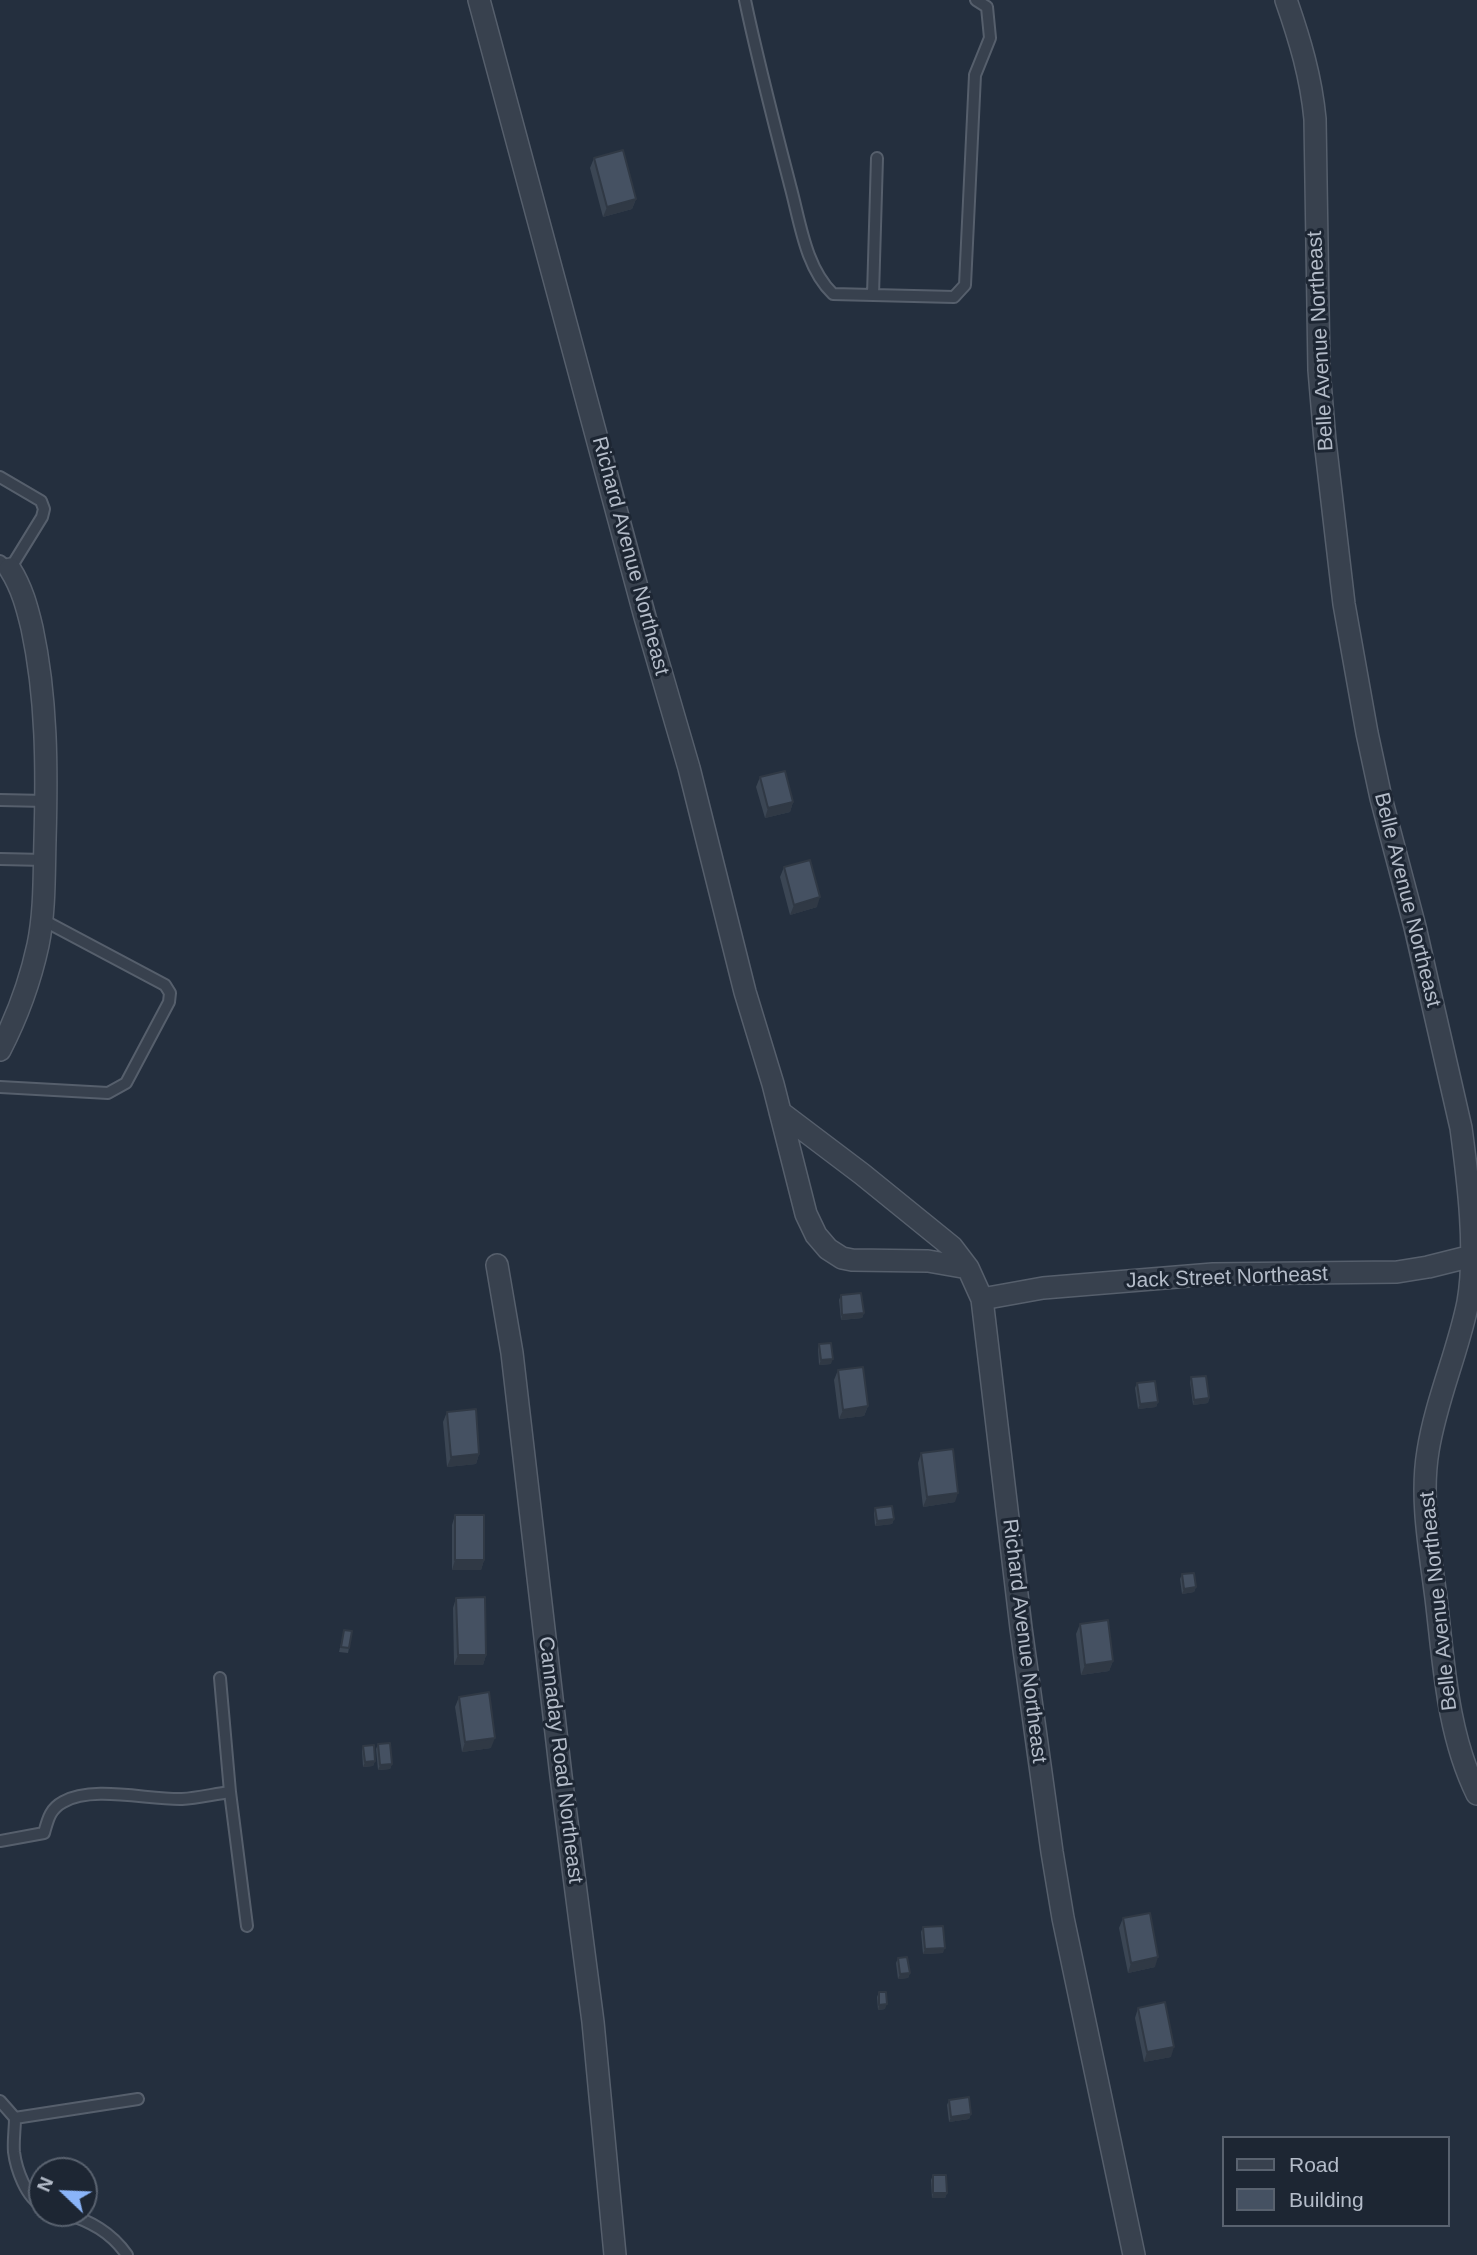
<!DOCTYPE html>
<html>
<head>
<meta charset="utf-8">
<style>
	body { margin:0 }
	#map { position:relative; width:1477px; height:2255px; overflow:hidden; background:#242f3e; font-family:Helvetica,sans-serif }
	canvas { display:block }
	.legend { position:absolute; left:1222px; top:2136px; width:228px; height:91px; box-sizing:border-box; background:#1d2633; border:2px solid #59626f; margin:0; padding:9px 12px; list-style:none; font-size:21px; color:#b4bcc9 }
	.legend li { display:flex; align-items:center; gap:14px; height:35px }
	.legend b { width:35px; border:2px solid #59626f }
	.north { position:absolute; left:28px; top:2157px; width:70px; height:70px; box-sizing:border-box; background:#1d2633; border:2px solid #59626f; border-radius:50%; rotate:293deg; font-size:19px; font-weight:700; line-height:28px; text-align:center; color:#b4bcc9 }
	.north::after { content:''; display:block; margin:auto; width:24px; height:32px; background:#8ab4f8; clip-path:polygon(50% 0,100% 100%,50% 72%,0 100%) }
</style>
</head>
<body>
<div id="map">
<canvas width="1477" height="2255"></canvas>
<ul class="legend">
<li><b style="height:9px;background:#38414e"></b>Road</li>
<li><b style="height:19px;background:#455162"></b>Building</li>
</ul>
<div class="north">N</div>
</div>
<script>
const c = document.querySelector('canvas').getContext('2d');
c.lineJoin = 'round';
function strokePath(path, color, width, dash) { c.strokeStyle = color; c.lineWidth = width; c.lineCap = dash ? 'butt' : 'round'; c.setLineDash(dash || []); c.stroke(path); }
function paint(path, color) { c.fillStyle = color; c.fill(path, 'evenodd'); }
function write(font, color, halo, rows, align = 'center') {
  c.font = font + ' Helvetica,sans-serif'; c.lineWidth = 6; c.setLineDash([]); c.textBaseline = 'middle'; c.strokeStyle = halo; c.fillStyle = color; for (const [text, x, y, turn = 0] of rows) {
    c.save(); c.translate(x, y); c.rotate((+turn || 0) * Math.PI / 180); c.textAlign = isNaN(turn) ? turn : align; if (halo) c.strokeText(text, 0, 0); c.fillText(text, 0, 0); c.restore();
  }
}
const service = new Path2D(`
	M745 0C758 62 774 123 790 185 800 221 805 267 833 294L954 297 965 285 975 75 990 38 987 7 976 0
	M873 295 877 158
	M0 477 41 501 44 509 42 517 10 569 0 561
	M0 800 46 801
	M0 859 45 860
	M0 1087 108 1093 126 1083 169 1002 170 993 165 985 41 919
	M230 1792 247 1926
	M0 1841 44 1833C48 1819 50 1809 63 1802 93 1785 148 1800 182 1799 198 1798 214 1794 230 1792L220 1678
	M0 2101 15 2118C15 2129 13 2141 14 2152 16 2168 26 2198 42 2205
	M15 2118 138 2099
	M64 2213C90 2221 111 2232 127 2255`);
const minor = new Path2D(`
	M479 0 645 617 689 768 745 992 773 1084 806 1214 816 1235 828 1249 842 1258 852 1260 928 1261 968 1268
	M1286 0C1300 40 1311 77 1315 119L1319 370 1325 441 1344 604 1367 733 1381 798 1415 927 1461 1128C1468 1180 1477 1251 1468 1302 1458 1352 1436 1400 1428 1451 1420 1499 1430 1550 1436 1598 1444 1664 1447 1733 1477 1794
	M0 1050C17 1017 30 982 38 945 45 911 44 875 45 840 47 769 47 698 32 628 27 607 22 588 10 569
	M780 1112 862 1174 952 1247 968 1268 982 1299 1021 1628 1052 1852 1063 1918 1134 2255
	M497 1265 512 1353 561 1776 593 2022 615 2255
	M982 1299 1043 1288 1213 1274 1397 1272 1428 1267 1472 1256`);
strokePath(service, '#565f6c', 14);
strokePath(minor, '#565f6c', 24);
strokePath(service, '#38414e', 10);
strokePath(minor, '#38414e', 21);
paint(new Path2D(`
	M594 158 636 199 632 209 603 217 590 168Z
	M760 777 793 802 790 812 765 818 756 787Z
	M784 867 817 907 790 915 780 877Z
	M841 1295 864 1313 862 1318 841 1320 839 1300Z
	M819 1344 831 1364 819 1365 818 1349Z
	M838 1370 868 1406 864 1416 839 1419 834 1380Z
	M1191 1377 1209 1398 1208 1403 1193 1405 1190 1382Z
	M1137 1383 1158 1402 1156 1407 1138 1409 1135 1388Z
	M447 1412 479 1454 476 1464 447 1467 443 1422Z
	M921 1453 955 1502 923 1507 918 1463Z
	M875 1508 894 1519 892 1524 875 1526 874 1513Z
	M455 1515 484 1560 481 1570H452V1525Z
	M1182 1574 1196 1587 1194 1592 1182 1594 1180 1579Z
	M456 1598 486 1655 483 1665H454L453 1608Z
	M1080 1624 1113 1661 1109 1671 1081 1675 1076 1634Z
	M344 1630 349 1648 348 1653 339 1652Z
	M459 1697 491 1748 462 1752 455 1707Z
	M378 1744 392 1764 390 1769 378 1770 376 1749Z
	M363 1746 375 1761 373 1766 363 1767 362 1751Z
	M1123 1918 1155 1967 1128 1973 1119 1928Z
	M923 1927 943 1953 923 1954 921 1932Z
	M898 1958 910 1973 908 1978 898 1979 896 1963Z
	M879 1992 885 2009 878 2010 877 1997Z
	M1138 2008 1171 2057 1144 2062 1135 2018Z
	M949 2100 971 2114 969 2119 949 2122 947 2105Z
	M933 2175 947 2193 945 2198H932L931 2180Z`), '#3b4654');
paint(new Path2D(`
	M636 199 632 209 603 217 607 207Z
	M793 802 790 812 765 818 768 808Z
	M820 897 817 907 790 915 794 905Z
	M864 1313 862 1318 841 1320 842 1315Z
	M833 1359 831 1364 819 1365 821 1360Z
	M1209 1398 1208 1403 1193 1405 1194 1400Z
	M1158 1402 1156 1407 1138 1409 1140 1404Z
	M868 1406 864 1416 839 1419 843 1410Z
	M479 1454 476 1464 447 1467 451 1457Z
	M958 1493 955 1502 923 1507 927 1497Z
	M894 1519 892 1524 875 1526 877 1521Z
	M455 1560H484L481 1570H452Z
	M1196 1587 1194 1592 1182 1594 1184 1589Z
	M458 1655H486L483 1665H454Z
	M1113 1661 1109 1671 1081 1675 1085 1665Z
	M495 1738 491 1748 462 1752 465 1742Z
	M375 1761 373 1766 363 1767 365 1762Z
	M392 1764 390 1769 378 1770 380 1765Z
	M945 1948 943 1953 923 1954 925 1949Z
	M1158 1957 1155 1967 1128 1973 1131 1963Z
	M910 1973 908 1978 898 1979 900 1974Z
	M887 2004 885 2009 878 2010 879 2005Z
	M1174 2047 1171 2057 1144 2062 1147 2052Z
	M971 2114 969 2119 949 2122 951 2117Z
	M933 2193H947L945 2198H932Z`), '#303945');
const building = new Path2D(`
	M623 150 636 199 607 207 594 158Z
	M785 771 793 802 768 808 760 777Z
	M810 860 820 897 794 905 784 867Z
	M861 1293 864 1313 842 1315 841 1295Z
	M831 1343 833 1359 821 1360 819 1344Z
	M863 1367 868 1406 843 1410 838 1370Z
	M1206 1376 1209 1398 1194 1400 1191 1377Z
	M1155 1381 1158 1402 1140 1404 1137 1383Z
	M476 1409 479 1454 451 1457 447 1412Z
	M953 1449 958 1493 927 1497 921 1453Z
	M892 1506 894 1519 877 1521 875 1508Z
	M455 1515H484V1560H455Z
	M1194 1573 1196 1587 1184 1589 1182 1574Z
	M485 1597 486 1655H458L456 1598Z
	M1108 1620 1113 1661 1085 1665 1080 1624Z
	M344 1630 352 1631 349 1648 341 1647Z
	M489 1692 495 1738 465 1742 459 1697Z
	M390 1743 392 1764 380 1765 378 1744Z
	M374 1745 375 1761 365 1762 363 1746Z
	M1150 1913 1158 1957 1131 1963 1123 1918Z
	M943 1926 945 1948 925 1949 923 1927Z
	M907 1957 910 1973 900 1974 898 1958Z
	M879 1992H886L887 2004 879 2005Z
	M1165 2002 1174 2047 1147 2052 1138 2008Z
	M969 2097 971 2114 951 2117 949 2100Z
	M933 2175H946L947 2193H933Z`);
paint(building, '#455162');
strokePath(building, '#303945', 2);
write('21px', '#b4bcc9', '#1d2633', [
	["Belle Avenue Northeast",1321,341,-93],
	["Richard Avenue Northeast",630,556,75],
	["Belle Avenue Northeast",1407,900,76],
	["Jack Street Northeast",1227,1278,-2],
	["Belle Avenue Northeast",1439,1601,-96],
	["Richard Avenue Northeast",1024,1641,83],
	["Cannaday Road Northeast",560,1760,83]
]);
</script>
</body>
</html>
